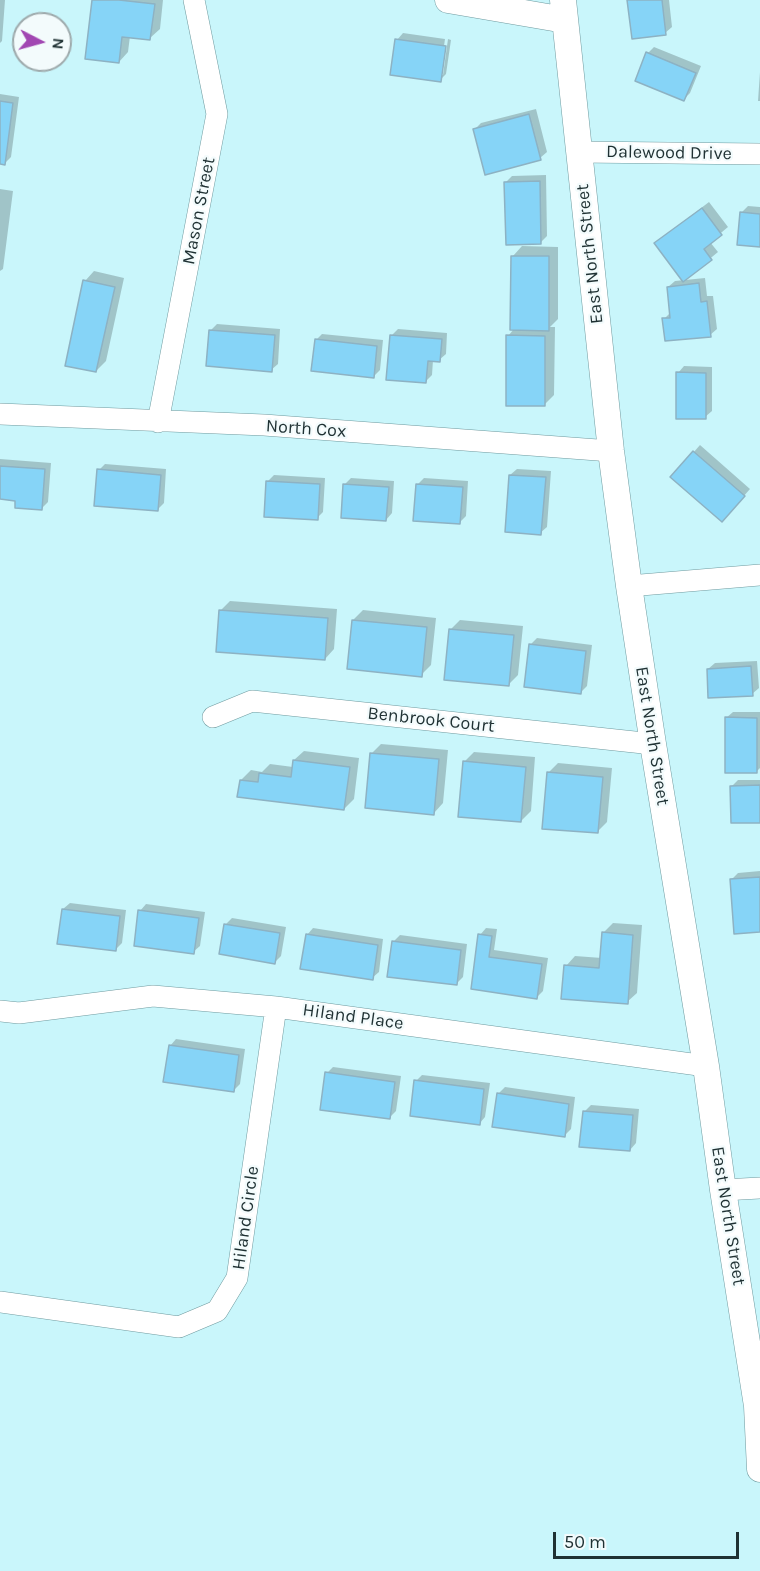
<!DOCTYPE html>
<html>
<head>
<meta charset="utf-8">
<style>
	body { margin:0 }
	#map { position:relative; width:760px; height:1571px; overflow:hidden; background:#c9f6fb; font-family:Karla,sans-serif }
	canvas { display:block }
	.north { position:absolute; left:12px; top:12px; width:60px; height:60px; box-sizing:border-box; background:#f3fbfc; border:2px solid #9eaaac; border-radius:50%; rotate:96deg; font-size:16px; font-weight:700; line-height:24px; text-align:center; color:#1f3133 }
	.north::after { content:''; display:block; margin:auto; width:21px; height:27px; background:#a147b2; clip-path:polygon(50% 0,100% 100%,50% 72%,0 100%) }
	.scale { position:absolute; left:553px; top:1532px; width:186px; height:27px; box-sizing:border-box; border:3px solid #1f3133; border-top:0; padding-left:8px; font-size:18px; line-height:21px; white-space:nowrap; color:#1f3133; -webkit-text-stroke:4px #f3fbfc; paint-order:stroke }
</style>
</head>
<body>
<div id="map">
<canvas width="760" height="1571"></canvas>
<div class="north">N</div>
<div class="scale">50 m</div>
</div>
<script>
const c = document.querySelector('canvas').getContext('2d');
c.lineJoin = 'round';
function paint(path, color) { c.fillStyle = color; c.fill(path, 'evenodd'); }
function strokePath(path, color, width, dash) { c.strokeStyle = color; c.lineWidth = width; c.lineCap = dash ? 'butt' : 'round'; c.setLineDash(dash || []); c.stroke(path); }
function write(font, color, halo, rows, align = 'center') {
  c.font = font + ' Karla,sans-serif'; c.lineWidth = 4.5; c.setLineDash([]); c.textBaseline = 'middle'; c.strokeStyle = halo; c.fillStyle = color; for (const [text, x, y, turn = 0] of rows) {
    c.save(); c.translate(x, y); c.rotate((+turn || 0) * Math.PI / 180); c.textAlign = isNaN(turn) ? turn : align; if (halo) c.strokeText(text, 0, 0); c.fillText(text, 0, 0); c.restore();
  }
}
paint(new Path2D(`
	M0 0H5L2 41 0 43Z
	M93 0H163L160 29 150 38 130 36 128 52 119 62Z
	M628 0H669L672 27 665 33Z
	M403 33 445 39 440 75H443L448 39 451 40 446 74 440 80 397 40Z
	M654 47 701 66 690 93 684 99 648 53Z
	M760 72V101H758Z
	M0 94 19 97 11 157 5 163H0Z
	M536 109 547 152 540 158 474 130 481 123Z
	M546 175 547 236 541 242 505 183 512 176Z
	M0 189 13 191 3 269 0 271Z
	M709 202 728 227 710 242 718 252 684 280 663 237Z
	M748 206 760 207V245L741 213Z
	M522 246 558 247V319L550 327H555L554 395 544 405 508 336 514 329 513 256Z
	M94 271 124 278 106 361 96 371 85 281Z
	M705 278 707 296H713L717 329 710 335 664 319 671 312 668 287 675 281Z
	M217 324 280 329 278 364 271 370 211 330Z
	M398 329 447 333 446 354 439 360H433L432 375 426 381 391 336Z
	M322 334 383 340 380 370 374 376 316 340Z
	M684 366 712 367V411L705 417 678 373Z
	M700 445 750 489 728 514 672 477Z
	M0 459 51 463 48 502 42 508 17 499 0 498Z
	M105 464 166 469 164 503 157 510 99 470Z
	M517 469 551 471 547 527 540 533 510 475Z
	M274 475 325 478 323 512 317 518 267 482Z
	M351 478 394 481 392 513 386 520 344 485Z
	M424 478 468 481 466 516 459 523 418 484Z
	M230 601 337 609 334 649 325 659 221 610Z
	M363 610 436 618 431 665 421 675 353 620Z
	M460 620 523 626 518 675 508 685 450 630Z
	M537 638 592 645 587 686 580 693 531 644Z
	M757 661 759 688 752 694 708 669 715 663Z
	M733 712H760V768L756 772 726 718Z
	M381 744 448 750 443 803 434 813 371 754Z
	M304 751 359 758 354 799 344 809 241 780 251 770 262 772 270 764 293 767 294 760Z
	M474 752 535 757 531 811 521 821 464 762Z
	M558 763 612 768 607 822 597 832 548 773Z
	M738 780H760V821L732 786Z
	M760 871V930L731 880 738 873Z
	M70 903 126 910 122 943 115 950 63 909Z
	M146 904 205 912 200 946 193 952 140 911Z
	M232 918 286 927 281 956 275 962 225 925Z
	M613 923 642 925 637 993 627 1002 566 966 575 956 602 958 603 933Z
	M313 928 383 939 379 972 372 978 307 935Z
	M486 928 497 929 494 950 548 958 543 991 537 997 472 988 480 935Z
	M400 935 467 944 463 977 456 984 393 942Z
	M176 1039 245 1049 240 1084 233 1091 170 1046Z
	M333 1067 401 1076 396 1111 390 1117 327 1073Z
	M422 1075 490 1083 485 1117 479 1124 416 1081Z
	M505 1087 575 1097 571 1129 564 1136 498 1094Z
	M591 1105 639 1109 636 1143 630 1150 584 1112Z`), '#0003');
const building = new Path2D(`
	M92 0H119L155 4 150 40 122 37 119 63 85 59Z
	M627 0H662L666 35 632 39Z
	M395 39 446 46 441 82 390 75Z
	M646 52 696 73 684 101 635 81Z
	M0 101 13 103 5 165 0 164Z
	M529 114 541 160 485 175 473 129Z
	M540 181 541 244 506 245 504 182Z
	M702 208 722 235 704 249 712 260 683 282 654 243Z
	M740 212 760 214V247L737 245Z
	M511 256H549V331L510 330Z
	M83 280 115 287 96 372 65 366Z
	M699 283 701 302 707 301 711 337 665 341 662 318H670L667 287Z
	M209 330 275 335 272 372 206 366Z
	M390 335 442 339 440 362 428 361 426 383 386 380Z
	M506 335 545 336V406H506Z
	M315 339 377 346 374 378 311 371Z
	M676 372 706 373V419H676Z
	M693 451 745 496 722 522 670 477Z
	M0 466 45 469 42 510 15 508V501L0 499Z
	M97 469 161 475 158 511 94 506Z
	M509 475 546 477 541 535 505 532Z
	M266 481 320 484 318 520 264 517Z
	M343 484 389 487 386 521 341 518Z
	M416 484 463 487 460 524 413 521Z
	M219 610 328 618 325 660 216 652Z
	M352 620 427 627 422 677 347 669Z
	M449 629 514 635 509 686 444 680Z
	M529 644 586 651 581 694 524 687Z
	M751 666 753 696 708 698 707 669Z
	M725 717 757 718V773H725Z
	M370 753 439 759 434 815 365 808Z
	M293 760 350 767 344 810 237 797 240 780 258 782 259 773 291 777Z
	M463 761 526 767 521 822 458 817Z
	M547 772 603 777 598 833 542 829Z
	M760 785V823H731L730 786Z
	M760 877V932L734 934 730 879Z
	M62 909 120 916 116 951 57 944Z
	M138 910 199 918 194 954 134 946Z
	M224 924 280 933 275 964 219 954Z
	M602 932 633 935 628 1004 561 999 564 965 599 968Z
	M306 934 378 945 373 980 300 969Z
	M478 934 492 936 489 957 542 964 537 999 471 989Z
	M392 941 461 950 457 985 387 977Z
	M169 1045 239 1055 234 1092 163 1082Z
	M325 1072 395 1082 390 1119 320 1110Z
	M414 1080 484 1089 480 1125 410 1116Z
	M497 1093 569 1104 565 1137 492 1127Z
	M583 1111 633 1115 630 1151 579 1147Z`);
paint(building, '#86d4f7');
strokePath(building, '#8db2c3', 1.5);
const minor = new Path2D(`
	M579 152 760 154
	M0 414 264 425 611 451
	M158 422 217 114 194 0
	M629 586 760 575
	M213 717 252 701 653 744
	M0 1011 19 1013 153 996 276 1007 706 1066
	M723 1190 760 1188
	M0 1302 179 1327 217 1311 237 1278 276 1007`);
const tertiary = new Path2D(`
	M448 0 565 20
	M563 0 611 451 629 586 653 744 706 1066 723 1190 757 1406 760 1469`);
strokePath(minor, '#6f9a9f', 22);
strokePath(tertiary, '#6f9a9f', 27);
strokePath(minor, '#fff', 21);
strokePath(tertiary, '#fff', 26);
write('18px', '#1f3133', '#f3fbfc', [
	["Dalewood Drive",669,153,1],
	["Mason Street",199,211,-79],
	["East North Street",590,254,-96],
	["North Cox",306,429,4],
	["Benbrook Court",431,720,6],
	["East North Street",652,736,81],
	["Hiland Place",353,1017,8],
	["East North Street",728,1216,81],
	["Hiland Circle",246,1218,-82]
]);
</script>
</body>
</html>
